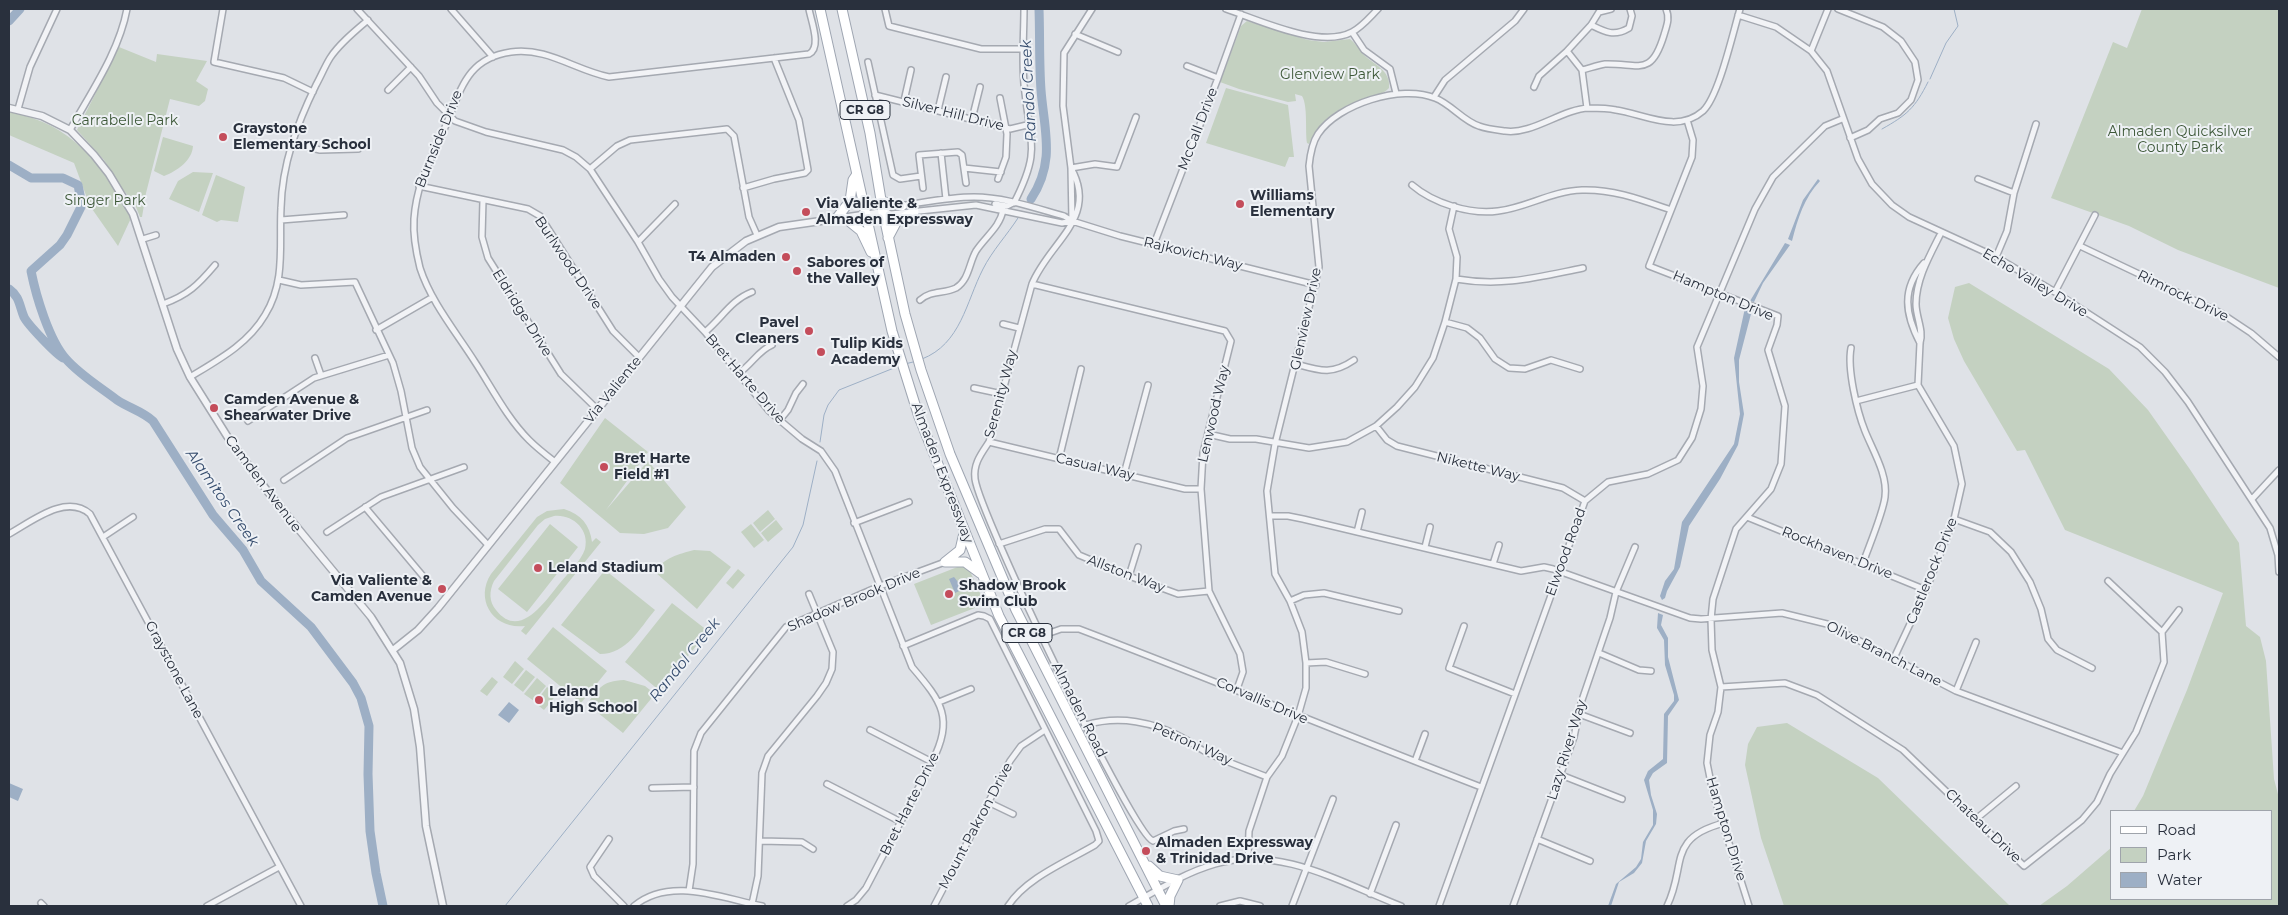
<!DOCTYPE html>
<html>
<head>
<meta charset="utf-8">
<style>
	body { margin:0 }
	#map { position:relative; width:2288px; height:915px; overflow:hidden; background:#dfe2e7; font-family:Montserrat,sans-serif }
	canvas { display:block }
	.frame { position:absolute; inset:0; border:10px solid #29303d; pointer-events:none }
	.legend { position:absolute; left:2110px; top:810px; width:162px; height:90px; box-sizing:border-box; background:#eef1f5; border:1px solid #9fa4ab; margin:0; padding:6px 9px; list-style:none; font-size:15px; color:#29303d }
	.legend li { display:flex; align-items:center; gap:10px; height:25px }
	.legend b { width:25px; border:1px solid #9fa4ab }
</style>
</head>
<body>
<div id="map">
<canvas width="2288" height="915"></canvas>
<div class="frame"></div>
<ul class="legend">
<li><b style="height:6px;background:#fff"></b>Road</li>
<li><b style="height:14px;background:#c4d1c1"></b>Park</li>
<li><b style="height:14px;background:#9dafc5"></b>Water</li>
</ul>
</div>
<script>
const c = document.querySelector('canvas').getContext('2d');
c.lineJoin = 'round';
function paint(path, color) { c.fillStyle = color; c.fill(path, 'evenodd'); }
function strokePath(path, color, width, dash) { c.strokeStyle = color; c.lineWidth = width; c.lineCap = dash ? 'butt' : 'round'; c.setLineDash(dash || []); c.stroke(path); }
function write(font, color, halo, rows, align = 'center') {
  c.font = font + ' Montserrat,sans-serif'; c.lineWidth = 4; c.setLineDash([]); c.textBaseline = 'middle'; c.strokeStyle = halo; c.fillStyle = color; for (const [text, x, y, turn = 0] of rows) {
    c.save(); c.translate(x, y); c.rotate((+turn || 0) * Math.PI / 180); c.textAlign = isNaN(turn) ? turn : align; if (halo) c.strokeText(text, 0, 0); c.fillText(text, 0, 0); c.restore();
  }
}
paint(new Path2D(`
	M2142 9H2279V288L2178 250 2129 226 2051 198 2113 42 2127 48Z
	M1247 21 1308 40 1324 42 1350 39C1355 43 1359 49 1363 54 1374 65 1391 70 1389 88 1384 94 1375 95 1368 98 1341 106 1321 117 1309 144L1307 143C1305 130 1308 106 1302 96L1295 94 1296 101 1288 102 1239 89 1220 82 1241 26Z
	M119 47 156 62 157 54 207 61 196 81 208 89 205 101 199 106 170 99 146 193 142 217H140L134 202 122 189 104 160 77 130Z
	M1226 88 1288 105 1294 157H1289L1285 167 1206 143Z
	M9 112C74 124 99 163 132 216L118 246 90 206 74 163 9 135Z
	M163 137 193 146C192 161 177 171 164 176L154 171Z
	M193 172 213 173 199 212 169 199 178 181Z
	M216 175 245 187 238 222 221 220 217 222 202 215Z
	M1969 283 2109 369 2148 410 2189 468 2239 543 2246 626 2260 637 2266 661 2274 779 2279 798V906H2039L2067 886 2112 847V899H2272V811H2134L2143 796 2187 690 2223 593 2065 530 2025 450 2017 451 1964 361 1954 339 1948 318 1955 287Z
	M605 418 648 452 606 510 648 461 686 507 668 528 644 534 620 533 560 483Z
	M564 509C581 514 590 525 592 542L596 538 601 542 526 635 521 631 525 626C494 630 474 600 491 574L537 517 547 511ZM554 516C572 514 590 529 585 549 581 561 568 573 560 583 546 600 520 641 496 610 489 602 489 591 494 581L538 525 545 519Z
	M768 510 775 519 760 532 753 523Z
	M776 520 783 529 768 542 761 533Z
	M550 524 578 547 527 612 498 589Z
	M751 524 764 540 754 548 741 532Z
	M694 550 710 551 731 567 697 609 655 572C663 558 679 554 694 550Z
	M960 566 969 569 985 604 931 625 914 584Z
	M738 569 745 575 733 589 726 583Z
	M605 570 655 610C639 629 627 654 600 654L561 625Z
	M672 603 708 631 660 691 625 662Z
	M553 627 607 671 581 703 527 659Z
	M515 661 524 669 512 684 503 677Z
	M526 670 535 677 523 692 514 685Z
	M492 677 498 682 487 696 480 691Z
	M537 678 546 686 534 701 524 694Z
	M624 680 645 686 655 694 623 733 587 704C599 688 602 681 624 680Z
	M547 687 557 694 544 710 535 703Z
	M1787 723 1878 778 2010 906H1784L1761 838 1745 765 1748 744 1757 727Z`), '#c4d1c1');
paint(new Path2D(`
	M1818 179 1820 181C1804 198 1798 218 1792 241L1788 239 1803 200Z
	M1785 243 1790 245 1763 283 1754 302 1750 301Z
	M1745 308 1752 310 1739 360V382L1744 414 1738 445 1720 479 1689 526 1680 567 1667 591 1665 598 1662 600 1660 596 1665 581 1674 569 1682 522 1734 444 1740 414 1734 358Z
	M954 577 958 582 967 578 970 586 955 593 949 579Z
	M1658 613 1663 615 1661 625 1668 638V657L1679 700 1668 716 1667 763 1653 773 1649 780 1651 795 1657 814 1656 824 1646 841 1642 863 1634 873 1619 882 1611 906H1608L1616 884 1636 867 1641 859 1643 842 1653 825V810L1644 780 1648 771 1663 759 1664 714 1674 701V695L1665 665 1664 640 1657 628Z
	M509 702 519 710 509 723 498 715Z
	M9 783 23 789 18 801 9 797Z`), '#9dafc5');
strokePath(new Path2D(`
	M1930 79 1946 43 1958 26 1954 9
	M1882 129C1907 115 1915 108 1928 82
	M922 359C961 344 966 302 983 269 992 251 1007 235 1018 218
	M905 364 913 362
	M820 442 824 415 828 405 839 390 899 366
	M505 906 793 547 803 525 817 461`), '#9dafc5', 1);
strokePath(new Path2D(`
	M9 21 20 9
	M9 165 31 178H63L78 185 82 205 67 235 60 245 31 271C36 296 49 340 66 359 80 375 100 387 117 400 129 408 142 411 153 421L213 515 243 550 261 581 311 627 353 683 361 698 369 726 368 774 370 831 376 873 383 906
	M1031 199C1056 161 1044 130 1041 90 1039 63 1040 36 1039 9
	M9 289C20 297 19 305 24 317 28 325 55 353 63 358`), '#9dafc5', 9);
const minor = new Path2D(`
	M223 9 214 62 284 78 313 92
	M357 9 419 76 437 103 455 121 486 132 563 150 576 157 590 169 638 242 659 279 672 297 705 332 769 411 802 439 821 451 835 471 912 667C942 702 954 718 932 762L866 888 856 900 847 906
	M451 9 493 57
	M885 9 889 26 981 49H1024
	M1226 9C1259 20 1320 49 1352 32 1362 27 1370 17 1378 9
	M1838 9 1883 27 1901 41 1915 62 1918 80 1911 100 1898 113 1880 119 1868 130 1850 138
	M1738 15 1776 27 1811 51 1827 71 1858 159 1872 184 1892 205 1909 217 1996 257 2055 292 2140 347 2165 372 2188 402 2270 528 2278 555 2279 572
	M1591 25C1605 32 1614 37 1629 28L1632 16 1630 9
	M1352 32 1364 50 1390 69 1396 93
	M1075 34 1118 52
	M1811 51 1828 9
	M868 62 893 175 900 179 921 176
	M1187 66 1218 78
	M1582 70C1590 68 1598 65 1605 64 1639 63 1651 78 1664 35 1667 25 1670 18 1666 9
	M1534 87 1539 76 1567 51
	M388 90 411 67
	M875 95 1010 129 1031 124
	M1434 97 1445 80 1515 21 1524 9
	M904 101 911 70
	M1587 108 1582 70 1567 51 1591 25 1599 12 1611 9
	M18 109 30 67 57 9
	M938 110 946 77
	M972 119 980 87
	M1687 120 1693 140 1692 157 1649 266 1778 316 1777 325 1768 350 1785 406 1781 464 1771 489 1736 529 1713 599 1711 619 1712 650 1721 687 1718 712 1710 735 1707 763 1713 793 1749 906
	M70 130C91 92 119 52 127 9
	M292 143 320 150 358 149
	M941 153 946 199
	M964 168 1001 172
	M1071 168C1099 218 1049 242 1032 284L989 442C981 454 973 464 975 479 980 515 1133 835 1153 841L1174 831 1184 829
	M1071 168 1095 164 1117 167 1136 117
	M590 169 617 146 630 140 727 129 734 136 749 217 757 235
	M998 179 1006 157 1007 134 1000 98
	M1978 179 2014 193
	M1412 185C1433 203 1470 215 1498 211 1526 208 1551 191 1582 190 1614 189 1642 200 1671 210
	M419 186 528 209 540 216 613 331 639 357
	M743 188 774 179 805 173 808 170 799 120 774 58
	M923 188 919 155 958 152 962 155 966 183
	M483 200 482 237 488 258 561 374 597 409
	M1014 203C1040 152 1031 146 1025 93 1021 66 1024 36 1024 9
	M995 204 1007 206 1013 203
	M883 212 890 207C917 204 946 197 974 197 1004 197 1035 208 1064 216L1072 221 1120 236 1316 285
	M883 212 891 214 976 205 1062 223 1072 221
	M281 220 344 215
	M1072 221 1071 168 1063 106 1064 53 1092 9
	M143 239 156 235
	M638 242 675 204
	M1154 244 1218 78 1241 14
	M2080 246 2221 313 2251 333 2279 357
	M1996 257 2007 231 2014 193 2036 124
	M1456 279C1503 287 1538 277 1583 268
	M279 280 301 285 355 282 393 363 401 391 412 448 420 467 453 508 488 545
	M1032 284 1225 331 1231 341 1203 453 1201 489 1209 591 1240 654 1243 672 1237 689
	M2055 292 2095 215
	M920 300C931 290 944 294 956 288 969 280 969 263 976 251 985 237 1000 227 1003 210
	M163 304C188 295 198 285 215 265
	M1445 322 1467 328 1480 338 1495 359 1509 368 1525 369 1551 360 1580 369
	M1003 324 1019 328
	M376 330 433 297
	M705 332C722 318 731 300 752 292
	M1920 343C1905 314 1901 289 1924 263
	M1851 348C1847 369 1857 411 1865 431 1873 451 1888 475 1885 497 1883 513 1869 546 1863 563
	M315 358 321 375
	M1296 364C1321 371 1332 375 1354 360
	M739 373C752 364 759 350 772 345
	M190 377C218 360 248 344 265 315 286 281 279 245 281 208 282 164 297 124 316 85 321 76 325 66 330 58 339 44 355 31 368 20
	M974 388 1002 394
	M1856 401 1918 385
	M248 421 314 378 389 355
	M779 421 788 410 796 393 803 384
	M1376 426 1387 440 1397 446 1563 488 1585 501
	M1208 434 1230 439H1256L1309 448 1347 442 1376 426 1397 407 1415 387 1433 358 1445 322 1456 279 1457 257 1449 229 1454 206
	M989 442 1185 489H1201
	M1059 459 1081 369
	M555 462C546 455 537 448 529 440 507 418 492 388 475 362 456 332 431 302 420 268 416 252 413 235 414 219 417 178 434 156 448 120 462 86 469 58 511 52 547 47 575 70 609 77L809 54C822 47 811 21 809 9
	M1124 474 1148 385
	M284 480 347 438 427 410
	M2252 499 2279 470
	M365 507 428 582
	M1271 516H1288L1303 519 1521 571 1544 567 1553 569 1690 618 1701 619 1782 613 1827 624 1956 691 2123 753
	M1747 517 1926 590
	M1954 519 1990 532 2011 552 2030 582 2041 609 2048 639 2057 650 2092 668
	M854 523 909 502
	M327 532 381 497 464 467
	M1357 532 1362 512
	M9 534C31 522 66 493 90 514L301 906
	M103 537 133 517
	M999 544 1045 529H1059L1079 555 1129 576 1178 594 1209 591
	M1425 547 1430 527
	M1493 564 1499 545
	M1129 576 1138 547
	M2108 581 2162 632
	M1290 601 1304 595 1324 593 1399 611
	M1464 626 1449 668 1515 694
	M1041 636 1061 629H1079C1213 680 1346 735 1481 787
	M903 646 978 615 984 616 990 619 1096 831 1099 841 1095 845C1066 862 1026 878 1008 906
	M1599 653 1639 670 1651 671
	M1894 658 1926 590 1954 519 1962 484 1954 446 1918 385 1920 343C1924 331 1916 317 1916 304 1916 279 1930 255 1941 233
	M1306 663 1326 662 1365 674
	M1721 687 1785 683 1817 695 1903 750 2024 866 2082 820 2097 802 2110 774 2136 732 2164 662 2162 632 2179 610
	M1956 691 1976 642
	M939 702 971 689
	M1579 714 1630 733
	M1086 725C1119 715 1154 722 1183 738 1191 742 1198 748 1206 752 1226 762 1247 769 1267 777
	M870 730 932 762
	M1415 761 1425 734
	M1561 775 1622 799
	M827 784 901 822
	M652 788 694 787
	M988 802 1013 814
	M1976 819 2016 786
	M609 839 590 867 594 876 624 906
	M1537 839 1590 861
	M761 841 802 842 813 849
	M1248 858 1249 831 1267 777 1282 756 1298 716 1306 688V663L1302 632 1290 601 1275 574 1267 491 1275 444 1319 267 1309 166C1310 156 1312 143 1318 134 1338 104 1401 84 1435 98 1451 104 1463 121 1479 126 1487 129 1497 130 1505 131 1532 135 1562 109 1589 108 1597 108 1607 108 1616 110 1644 114 1677 134 1703 111 1719 96 1733 32 1740 9
	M689 891 693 864 694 751 701 733 786 627 880 586 945 562
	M1370 894 1396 825
	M41 903 44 906
	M752 904 758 876 762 773 768 756 817 696 826 683 832 669 833 652 809 594
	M207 906 279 867
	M634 906C670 876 721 898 762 906
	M934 906 1010 761 1021 746 1045 730
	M1129 906C1156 891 1184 873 1215 864 1279 845 1342 883 1401 906
	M1220 906 1240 901 1260 906
	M1292 906 1333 799
	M1439 906 1585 501 1608 482 1648 474 1678 460 1692 438 1701 409 1703 386 1697 347 1755 209 1773 177 1825 126 1842 119
	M1513 906 1574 737 1581 703 1610 618 1616 592 1635 547
	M1667 906C1687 866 1666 838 1724 823`);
const tertiary = new Path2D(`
	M9 108 42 116 70 130 94 155 109 174 133 214 177 349 190 377 227 436 268 492 371 617 400 663 414 709 420 747 426 826 443 906
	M393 650 418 630 438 608 712 267 746 241 779 227 883 212`);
const primary = new Path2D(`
	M820 9 892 331 919 417 999 616 1148 906
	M842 9 870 133 883 212 905 314 921 370 950 454 1016 610 1166 906
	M881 201 902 206
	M845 218 861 231 871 252
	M836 219 850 201 853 180 857 174
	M888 238 897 221 914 212
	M945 562H965L980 573
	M945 562 960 550 964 533
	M1149 866 1160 876 1178 880 1170 896 1169 906`);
strokePath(minor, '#a5a9b1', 8);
strokePath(tertiary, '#a5a9b1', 9);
strokePath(primary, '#9fa6b2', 11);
strokePath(minor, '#f2f3f6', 5);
strokePath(tertiary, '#f2f3f6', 6);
strokePath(primary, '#fff', 9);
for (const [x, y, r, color] of [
	[223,137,5,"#c44d5b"],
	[1240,204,5,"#c44d5b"],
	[806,212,5,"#c44d5b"],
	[786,257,5,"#c44d5b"],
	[797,271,5,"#c44d5b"],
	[809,331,5,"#c44d5b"],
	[821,352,5,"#c44d5b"],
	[214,408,5,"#c44d5b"],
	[604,467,5,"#c44d5b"],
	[538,568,5,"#c44d5b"],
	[442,589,5,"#c44d5b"],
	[949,594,5,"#c44d5b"],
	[539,700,5,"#c44d5b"],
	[1146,851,5,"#c44d5b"]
]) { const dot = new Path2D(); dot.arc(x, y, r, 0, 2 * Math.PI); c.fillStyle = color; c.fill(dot); strokePath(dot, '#eef1f5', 2); }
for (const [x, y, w] of [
	[865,110,50],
	[1027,633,50]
]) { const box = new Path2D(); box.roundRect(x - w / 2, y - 9.5, w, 19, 4); c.fillStyle = '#eef1f5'; c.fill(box); strokePath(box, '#29303d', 1); }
write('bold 12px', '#29303d', null, [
	["CR G8",865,110],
	["CR G8",1027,633]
]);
write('14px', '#3d5838', '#eef1f5', [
	["Glenview Park",1330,75],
	["Carrabelle Park",125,121],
	["Almaden Quicksilver",2180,132],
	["County Park",2180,148],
	["Singer Park",105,201]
]);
write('14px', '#29303d', '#eef1f5', [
	["Silver Hill Drive",953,114,14],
	["McCall Drive",1198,129,-69],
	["Burnside Drive",439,139,-68],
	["Rajkovich Way",1193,254,14],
	["Burlwood Drive",568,263,56],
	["Echo Valley Drive",2035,283,31],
	["Hampton Drive",1723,296,23],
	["Rimrock Drive",2183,296,26],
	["Eldridge Drive",522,313,58],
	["Glenview Drive",1306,319,-78],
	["Bret Harte Drive",745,379,49],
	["Via Valiente",613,390,-51],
	["Serenity Way",1001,394,-75],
	["Lenwood Way",1214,414,-77],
	["Casual Way",1095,467,13],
	["Nikette Way",1478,467,14],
	["Almaden Expressway",942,473,69],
	["Camden Avenue",263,484,53],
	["Elwood Road",1566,552,-70],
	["Rockhaven Drive",1837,553,22],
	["Castlerock Drive",1932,571,-68],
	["Allston Way",1126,574,21],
	["Shadow Brook Drive",854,600,-23],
	["Olive Branch Lane",1884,654,27],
	["Graystone Lane",174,670,62],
	["Corvallis Drive",1262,701,23],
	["Almaden Road",1079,710,63],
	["Petroni Way",1192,744,24],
	["Lazy River Way",1567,750,-73],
	["Bret Harte Drive",910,804,-63],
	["Mount Pakron Drive",976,826,-62],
	["Chateau Drive",1983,826,44],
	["Hampton Drive",1726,829,73]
]);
write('bold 14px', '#29303d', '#eef1f5', [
	["Graystone",233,129],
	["Elementary School",233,145],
	["Williams",1250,196],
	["Elementary",1250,212],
	["Via Valiente &",816,204],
	["Almaden Expressway",816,220],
	["T4 Almaden",776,257,"right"],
	["Sabores of",807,263],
	["the Valley",807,279],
	["Pavel",799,323,"right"],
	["Cleaners",799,339,"right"],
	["Tulip Kids",831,344],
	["Academy",831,360],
	["Camden Avenue &",224,400],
	["Shearwater Drive",224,416],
	["Bret Harte",614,459],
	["Field #1",614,475],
	["Leland Stadium",548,568],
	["Via Valiente &",432,581,"right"],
	["Camden Avenue",432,597,"right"],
	["Shadow Brook",959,586],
	["Swim Club",959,602],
	["Leland",549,692],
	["High School",549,708],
	["Almaden Expressway",1156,843],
	["& Trinidad Drive",1156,859]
], 'left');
write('italic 15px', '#364d6e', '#eef1f5', [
	["Randol Creek",1029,91,-93],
	["Alamitos Creek",222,498,55],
	["Randol Creek",685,660,-51]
]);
</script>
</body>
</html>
